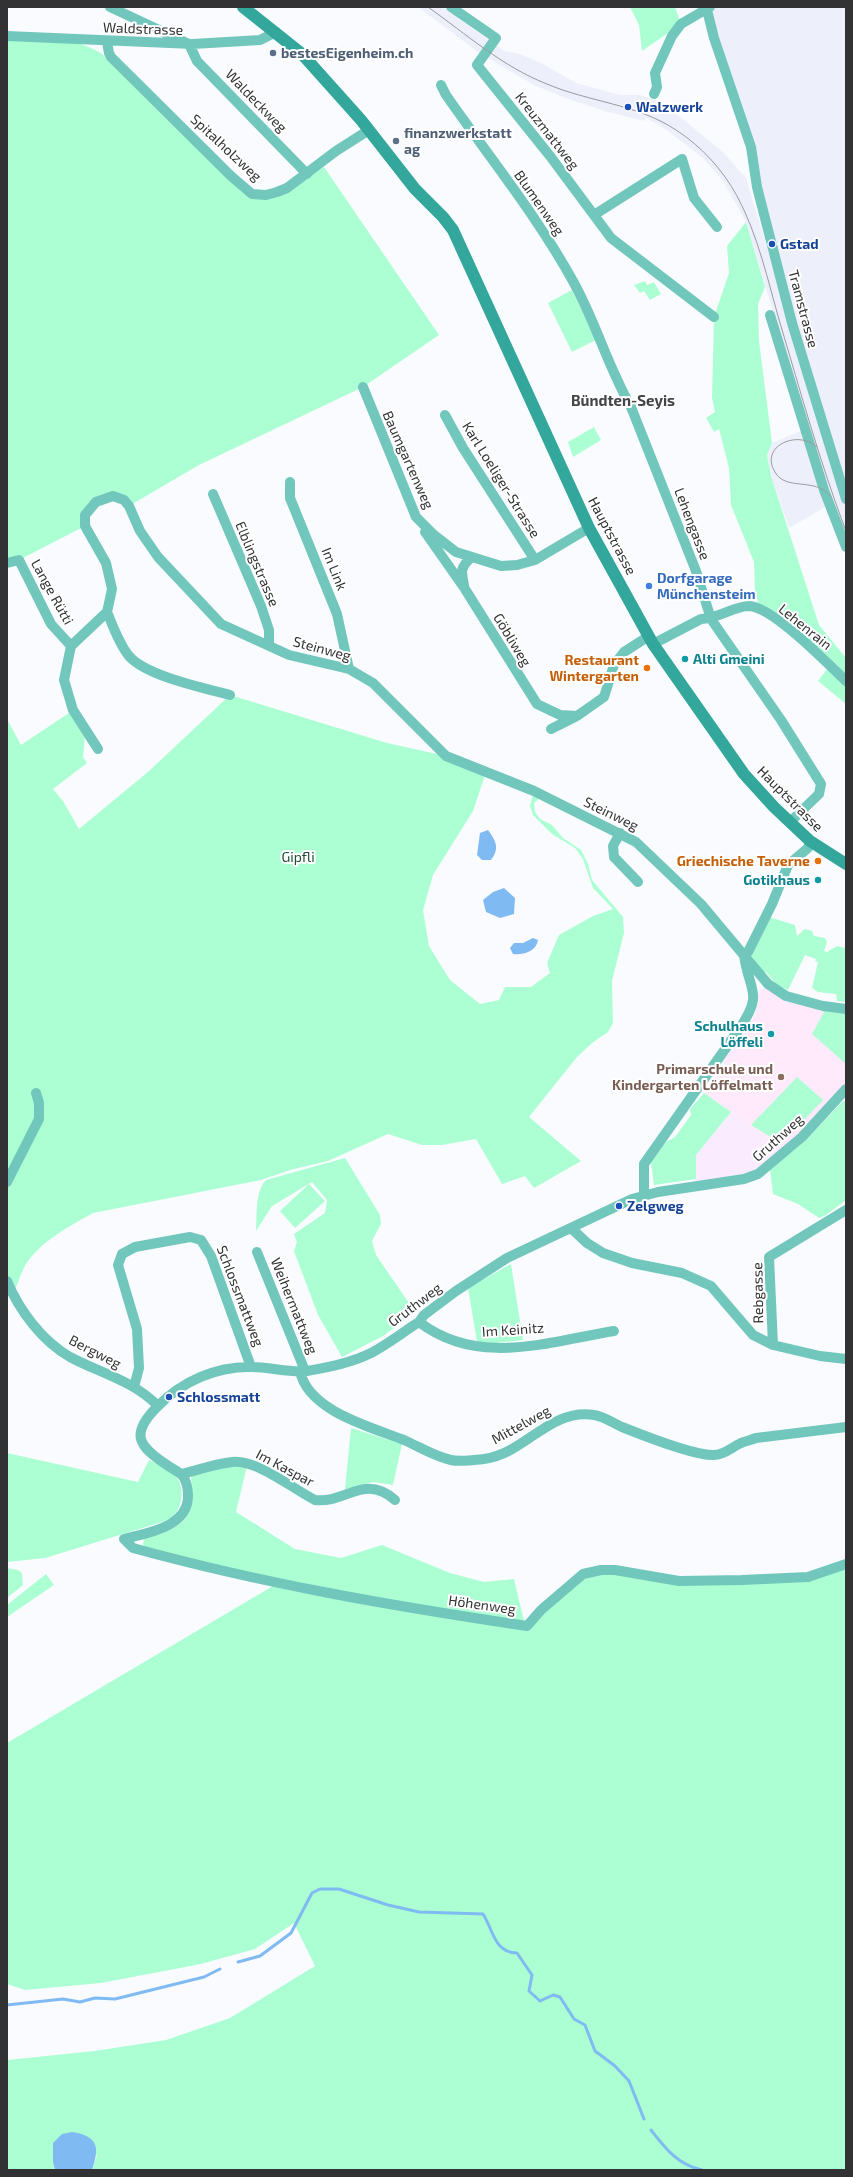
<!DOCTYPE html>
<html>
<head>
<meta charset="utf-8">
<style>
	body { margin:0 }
	#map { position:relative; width:853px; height:2177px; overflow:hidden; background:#fafbff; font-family:"Exo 2",sans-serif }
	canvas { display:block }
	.frame { position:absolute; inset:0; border:8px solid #323234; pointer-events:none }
</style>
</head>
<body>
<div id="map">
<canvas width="853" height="2177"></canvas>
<div class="frame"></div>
</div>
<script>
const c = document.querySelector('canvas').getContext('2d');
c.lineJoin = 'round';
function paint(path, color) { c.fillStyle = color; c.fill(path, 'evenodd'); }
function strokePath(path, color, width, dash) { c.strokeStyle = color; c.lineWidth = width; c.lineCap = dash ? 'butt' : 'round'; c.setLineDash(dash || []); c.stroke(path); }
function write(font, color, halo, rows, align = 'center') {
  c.font = font + ' "Exo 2",sans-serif'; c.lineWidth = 4; c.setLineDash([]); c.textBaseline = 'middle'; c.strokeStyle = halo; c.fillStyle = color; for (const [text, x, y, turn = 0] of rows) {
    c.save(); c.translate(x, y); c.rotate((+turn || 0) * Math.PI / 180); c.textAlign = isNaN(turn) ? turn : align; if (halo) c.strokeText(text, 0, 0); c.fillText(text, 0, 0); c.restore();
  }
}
paint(new Path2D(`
	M731 1112 782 1148 756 1171 696 1183V1155Z`), '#faebff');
paint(new Path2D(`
	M418 7H442L504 51 520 54 541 63 576 83 620 95H640L655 100 674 112 723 152 746 178 846 510V539L832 503 789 528 771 476 767 455 772 443 808 428 746 222 723 181 703 158 664 128 646 118 644 121 605 111 565 98 534 85 478 52Z
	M710 7H846V499L825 435 754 167 714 38Z`), '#edeffb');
paint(new Path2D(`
	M765 987 786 996 846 1009V1089L821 1117 782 1148 704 1093 726 1065 723 1061 741 1037 755 1015 759 1000 758 992Z`), '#feeafa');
paint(new Path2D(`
	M630 7H675L681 24 642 51 639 25Z
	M7 36C38 37 74 37 101 53L235 183 265 199 324 167 439 335 363 387 199 465 129 506 124 500 96 502 85 526 19 560 7 563Z
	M746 222 765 287 758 304 759 341 772 443 767 455 771 476 819 625 846 658V681L760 609 755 592 754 562 731 505 729 468 719 429 714 432 706 418 715 412 712 398 714 317 729 273 727 246Z
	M645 281 647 285 654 282 661 294 650 300 644 291 640 293 634 285Z
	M572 290 596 340 572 352 548 303Z
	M594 427 601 440 573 457 568 442Z
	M828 668 846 685V704L818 681Z
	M230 695 387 743 446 756 486 772 473 811 433 875 423 910 429 946 450 980 480 1004 499 1000 505 987H531L550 973 547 963 559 935 593 916 613 909 593 888 583 859 575 848 552 834 533 815 530 806 534 791 542 796 534 803 535 812 540 819 552 825 563 838 581 850 588 864 592 880 623 917 624 933 612 981 613 1023 608 1032 592 1043 577 1057 529 1117 581 1161 534 1188 525 1176 502 1184 476 1139 442 1145H422L388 1134 328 1161 290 1170 261 1180 93 1213C70 1226 41 1241 26 1264 21 1273 17 1285 13 1295L7 1292V719L21 745 69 713 85 735 83 757 87 763 53 789 63 801 79 829 149 771Z
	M769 917 795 925 797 936 805 929 812 931 814 936 825 938 827 942 824 951 827 952 837 946 846 948V1002L837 1001 836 994 818 992 812 988 818 962 815 961 816 959 805 955 788 990 777 985 766 972 763 973 751 955Z
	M825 1010 846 1013V1064L812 1034Z
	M797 1077 823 1100 788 1137 782 1132 774 1139 751 1125Z
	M704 1093 731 1112 696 1155V1179L654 1185 651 1162 666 1142 675 1137 691 1115 690 1109Z
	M845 1101 846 1200 826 1215 819 1218 798 1204 773 1194 770 1170 806 1140 842 1102Z
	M345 1158 380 1215 381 1224 372 1241 376 1255 415 1312 383 1336 342 1357 318 1315 294 1251 297 1242 294 1234 325 1213 327 1200 312 1182 272 1206 256 1231C257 1215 255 1191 266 1180Z
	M309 1184 325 1201 295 1228 280 1211Z
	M511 1264 523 1340 496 1343 477 1342 468 1288Z
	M351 1428 402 1444 393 1485 373 1482 345 1489Z
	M7 1453 138 1482 149 1460C157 1464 166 1467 173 1473 185 1484 184 1505 173 1516 170 1519 165 1520 162 1522L45 1558 7 1562Z
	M230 1466H247L236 1512 295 1549 341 1558 382 1545 450 1573 484 1582 514 1579 524 1621 337 1593 147 1549 143 1545 144 1539C180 1529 199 1519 191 1478L193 1476Z
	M846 1564V2170H92L97 2155 53 2162 55 2170H7V2060L95 2051 166 2040 230 2018 315 1966 294 1923 255 1949 201 1964 101 1983 25 1990 7 1984V1743L273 1586 524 1628 583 1574 601 1570 679 1581 808 1577Z
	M7 1568 18 1570 22 1573 23 1585 7 1598Z
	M46 1574 54 1585 7 1617V1605Z`), '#abffd2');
paint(new Path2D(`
	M488 830C496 841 500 848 491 860H482L477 855 480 833Z
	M504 888 515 898 514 914 500 918 486 912 483 900 493 892Z
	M533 938 538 940C536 952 523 955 513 954L510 948 514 943H523Z
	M72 2132C98 2136 100 2147 92 2170H55L53 2162V2143L62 2134Z`), '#80baf3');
strokePath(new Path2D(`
	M238 1962 260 1956 291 1933 312 1893 320 1889H339L388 1905 419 1912 483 1914C493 1929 494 1953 517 1953L532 1975 529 1991 540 2001 553 1995 560 1997 574 2019 585 2025 595 2051 615 2066 629 2081 644 2119
	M7 2005 63 1999 80 2002 95 1998 115 1999 204 1977 220 1969
	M651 2130C665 2148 678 2165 702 2170`), '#80baf3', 3);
strokePath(new Path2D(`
	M110 7 189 44 197 61 307 174
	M451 7 496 38 477 65 550 156 611 238 714 317
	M707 10 714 38 751 147 757 187 792 323 846 499
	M7 36 193 44 260 40 276 32
	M107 42 109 53 111 57 231 176 252 194 266 195 277 192 287 188 336 151 369 130
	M441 85 446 95C489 157 538 217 574 283 596 323 608 367 631 407L696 571 711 619 781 720 821 784 819 794 790 822
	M654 94 657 87 655 73 672 36 681 24 710 7
	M594 215 682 159 694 198 717 227
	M770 315 824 490 846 547
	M363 387 416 517 434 535 456 552 501 566 517 565 535 560 589 528
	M445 415 463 448 535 560
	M290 482V498L337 614 349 669
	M213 494 261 606 269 630V646
	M425 532 465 589 537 704 560 715 577 716
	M7 563 19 560 51 624 71 646
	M464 585C461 571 460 567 472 557
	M107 612C113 626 119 644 129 656 146 676 204 688 230 695
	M653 644 701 619C718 619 734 606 749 606 773 607 827 663 846 681
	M551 729 577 716 604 697 614 665 624 652 649 636
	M98 749 73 710 64 680 71 646 107 612 109 603 112 589 106 563 85 526V515L96 502 113 496 124 500 129 506 140 531 158 557 221 624 289 655 349 669 373 683 446 756 534 791 636 842 701 904 768 984 786 996 823 1006 846 1009
	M620 833 613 846 614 857 638 882
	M744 955 748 952 772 904 788 865 808 848 810 841
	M846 1089 802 1137 758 1174 744 1179 658 1192 632 1199 507 1258 456 1291 424 1315 419 1322C403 1332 388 1344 371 1353 351 1363 328 1367 307 1371 290 1373 270 1367 252 1367 217 1366 182 1381 157 1407 130 1434 138 1446 167 1465 171 1468 178 1471 182 1475 186 1480 188 1488 188 1495 189 1527 147 1533 124 1539L133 1548C264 1584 393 1606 527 1626L541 1610 583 1574 601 1570H615L679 1581 742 1580 808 1577 846 1564
	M7 1182 39 1119V1103L36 1093
	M644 1195V1164L740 1028C764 992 749 992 744 955
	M571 1228 587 1243 603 1253 632 1263 682 1273 711 1286 753 1335 773 1345 820 1356 846 1359
	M257 1252 305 1371
	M7 1281C19 1310 42 1341 70 1357 100 1373 134 1381 158 1406
	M419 1322C478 1367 547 1342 614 1331
	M773 1345 769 1257 846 1210
	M300 1371C308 1411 371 1427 404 1440 420 1447 433 1456 451 1460 460 1462 474 1460 484 1459 525 1454 549 1408 594 1415 603 1416 613 1423 622 1427 642 1435 694 1456 714 1455 724 1455 732 1447 741 1443 746 1441 751 1440 756 1438L846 1427
	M134 1387 139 1368 137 1329 118 1265 122 1254 135 1247 190 1237 201 1240 211 1256 251 1367
	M181 1474C198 1470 215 1464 232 1462 257 1459 293 1489 315 1500 345 1504 364 1473 395 1500`), '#72c7bd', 10);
strokePath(new Path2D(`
	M243 7 302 54 361 120 415 189 443 217 453 230 589 528 653 644 744 774 774 807 810 841 846 864`), '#34a79c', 12);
strokePath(new Path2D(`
	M428 7C466 34 503 67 547 84 589 102 637 104 676 130 701 146 723 170 737 196 758 235 768 281 780 323 801 393 820 463 846 531
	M817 447C798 429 759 446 775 472 786 492 816 476 831 497`), '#9a9b9e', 1);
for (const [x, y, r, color] of [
	[273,53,4,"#5c6f8a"],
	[628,107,4,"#1a4fb4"],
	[396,141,4,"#5c6f8a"],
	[772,244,4,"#1a4fb4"],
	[649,586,4,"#3f7fe0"],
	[685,659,4,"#0f9aa8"],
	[647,668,4,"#e8710a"],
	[818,861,4,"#e8710a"],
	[818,880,4,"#0f9aa8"],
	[771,1034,4,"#0f9aa8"],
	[781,1077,4,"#8d6e63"],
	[619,1206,4,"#1a4fb4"],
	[169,1397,4,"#1a4fb4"]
]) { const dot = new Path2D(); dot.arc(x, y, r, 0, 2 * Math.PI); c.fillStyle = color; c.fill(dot); strokePath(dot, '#fff', 1.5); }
write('14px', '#323234', '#fff', [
	["Waldstrasse",143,29,2],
	["Waldeckweg",256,101,46],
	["Kreuzmattweg",547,131,52],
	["Spitalholzweg",226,148,43],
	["Blumenweg",539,203,55],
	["Tramstrasse",803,309,75],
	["Baumgartenweg",408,460,66],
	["Karl Loeliger-Strasse",501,480,58],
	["Lehengasse",692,524,69],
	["Hauptstrasse",612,536,62],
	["Elblingstrasse",257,564,67],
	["Im Link",334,569,68],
	["Lange Rütti",52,592,61],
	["Lehenrain",805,627,39],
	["Göbliweg",512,640,59],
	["Steinweg",322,649,15],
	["Hauptstrasse",790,799,45],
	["Steinweg",611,814,26],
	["Gruthweg",778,1138,-42],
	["Rebgasse",758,1293,-91],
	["Schlossmattweg",240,1296,69],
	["Gruthweg",415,1305,-37],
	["Weihermattweg",294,1306,68],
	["Im Keinitz",513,1330,-4],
	["Bergweg",95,1352,27],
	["Mittelweg",521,1425,-29],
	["Im Kaspar",285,1468,28],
	["Höhenweg",482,1605,8]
]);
write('bold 14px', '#4e5e75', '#fff', [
	["bestesEigenheim.ch",281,53],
	["finanzwerkstatt",404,133],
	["ag",404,149]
], 'left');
write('bold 14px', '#164399', '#fff', [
	["Walzwerk",636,107],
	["Gstad",780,244],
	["Zelgweg",627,1206],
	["Schlossmatt",177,1397]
], 'left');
write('bold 14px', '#366cbe', '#fff', [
	["Dorfgarage",657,578],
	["Münchensteim",657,594]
], 'left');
write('bold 14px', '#0d838f', '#fff', [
	["Alti Gmeini",693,659,"left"],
	["Gotikhaus",810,880],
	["Schulhaus",763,1026],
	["Löffeli",763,1042]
], 'right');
write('bold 14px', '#c56008', '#fff', [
	["Restaurant",639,660],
	["Wintergarten",639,676],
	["Griechische Taverne",810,861]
], 'right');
write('14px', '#1e4b35', '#fff', [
	["Gipfli",298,857]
]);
write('bold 14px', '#785e54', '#fff', [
	["Primarschule und",773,1069],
	["Kindergarten Löffelmatt",773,1085]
], 'right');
write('bold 15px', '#444549', '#fff', [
	["Bündten-Seyis",623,401]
]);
</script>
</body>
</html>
